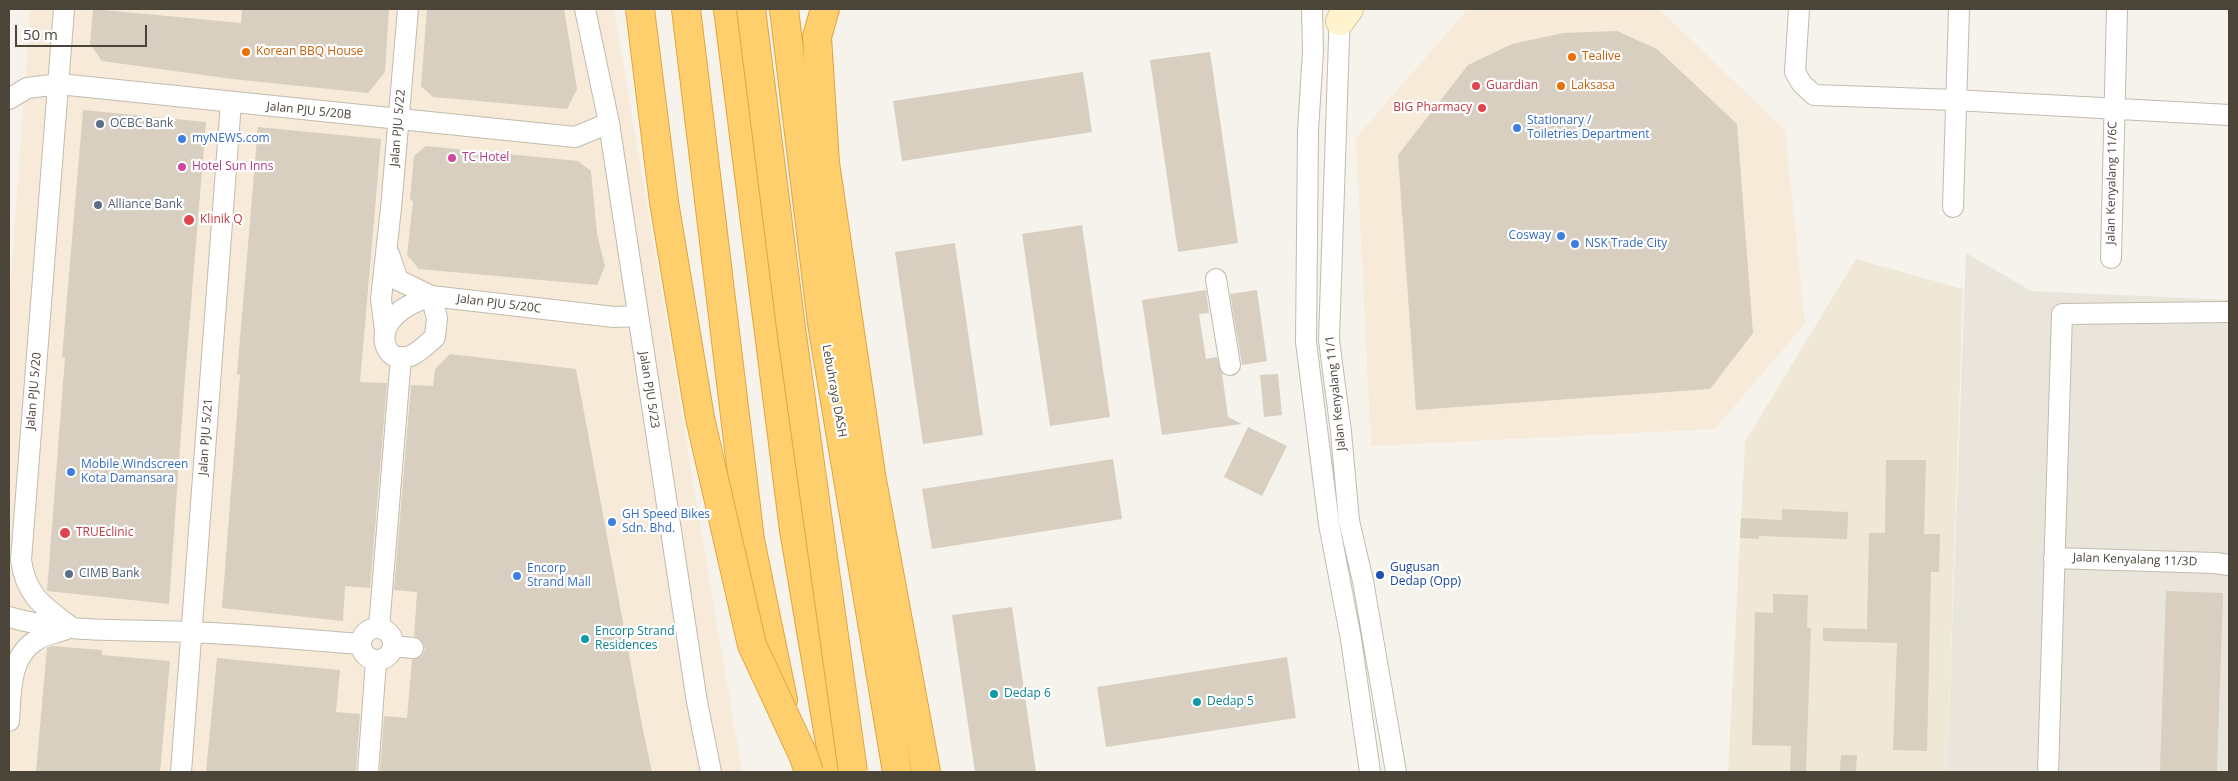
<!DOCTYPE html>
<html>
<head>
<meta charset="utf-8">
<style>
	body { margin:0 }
	#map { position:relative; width:2238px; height:781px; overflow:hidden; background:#f6f3ec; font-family:"Open Sans",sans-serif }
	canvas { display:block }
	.frame { position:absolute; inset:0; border:10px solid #4b4439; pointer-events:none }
	.scale { position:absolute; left:15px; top:25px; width:132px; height:22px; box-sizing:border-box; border:2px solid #4b4439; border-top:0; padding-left:6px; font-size:15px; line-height:18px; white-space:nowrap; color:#4b4439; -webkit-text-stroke:4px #fff; paint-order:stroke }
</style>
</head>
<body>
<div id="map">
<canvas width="2238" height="781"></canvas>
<div class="frame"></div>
<div class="scale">50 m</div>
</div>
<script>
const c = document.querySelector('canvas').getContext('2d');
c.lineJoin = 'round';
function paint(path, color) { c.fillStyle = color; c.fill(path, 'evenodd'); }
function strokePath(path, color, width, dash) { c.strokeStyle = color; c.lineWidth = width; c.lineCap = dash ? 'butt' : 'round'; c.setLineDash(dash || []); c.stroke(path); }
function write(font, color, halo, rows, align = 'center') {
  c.font = font + ' "Open Sans",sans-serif'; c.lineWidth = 4.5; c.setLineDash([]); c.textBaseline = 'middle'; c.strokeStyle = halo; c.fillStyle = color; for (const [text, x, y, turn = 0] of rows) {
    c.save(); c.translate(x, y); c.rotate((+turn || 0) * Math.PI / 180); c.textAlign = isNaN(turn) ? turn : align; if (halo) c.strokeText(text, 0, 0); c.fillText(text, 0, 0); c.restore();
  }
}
paint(new Path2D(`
	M1966 253 2031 291 2229 300V772H1947Z`), '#eae5da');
paint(new Path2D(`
	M30 9H614L742 772H9V308Z
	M1494 9H1659L1785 130 1805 324 1715 429 1371 446 1356 138 1466 11Z`), '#f7ead8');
paint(new Path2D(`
	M1856 259 1963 289 1947 772H1728L1745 442Z`), '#efe8d6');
paint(new Path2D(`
	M93 9 241 23 242 9H389L385 72 368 93 232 79 102 61 90 44Z
	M427 9H564L577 89 567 109 433 97 421 86Z
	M1617 31 1657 49 1737 124 1753 333 1710 389 1416 410 1398 155 1468 65 1512 44 1563 33Z
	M1210 52 1238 243 1178 252 1150 60Z
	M1083 72 1092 132 902 161 893 101Z
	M83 110 206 122 185 377 169 604 47 591 65 358 62 357Z
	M258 127 381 139 360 382 387 383 370 588 345 586 343 621 222 608 240 375 237 374Z
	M426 146 578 161 591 171 597 234 605 266 597 285 419 269 407 255 413 201 410 200 414 156Z
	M1082 225 1110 417 1050 426 1022 234Z
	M955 243 983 435 923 444 895 252Z
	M1206 290 1209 313 1199 314 1206 359 1217 357 1222 373 1228 417 1242 424 1162 435 1142 300Z
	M1257 290 1267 361 1242 365 1230 294Z
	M450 354 576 369 642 725 652 772H380L384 716 407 718 412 660 422 655 425 649 420 639 414 636 417 592 394 590 411 385 433 386 435 369Z
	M1278 374 1282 415 1264 417 1260 375Z
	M1248 427 1287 446 1262 496 1224 477Z
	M1113 459 1122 519 932 549 922 489Z
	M1886 460H1926L1924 534H1940L1939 572H1931L1927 751 1893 750 1897 643 1823 641V628L1867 629 1869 533H1885Z
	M1782 509 1848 512 1847 539 1759 536V539L1740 538 1741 518 1782 520Z
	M2166 591 2223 593 2217 772H2160Z
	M1773 594 1808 595 1807 628H1811L1806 772H1790L1791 746 1752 745 1755 612 1773 613Z
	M1012 607 1036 772H975L952 615Z
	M52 646 102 650V655L170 661 160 772H36L47 648Z
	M1287 657 1296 718 1106 747 1097 687Z
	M217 658 340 670 336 712 360 714 356 772H206Z
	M1841 755H1857L1856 772H1840Z`), '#d8cfc1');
const street = new Path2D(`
	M64 9 21 560C26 596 44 607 71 627
	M585 9 609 123 697 702 711 772
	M1312 9 1313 51 1308 131 1306 342 1329 524 1351 639 1370 772
	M1340 9 1329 340 1341 432 1349 521 1363 581 1396 772
	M1799 9 1795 72 1802 84 1814 95 1955 100 2229 115
	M9 99 27 88 59 84 575 137 609 123
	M1953 207 1959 9
	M389 254 398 280 431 296 614 317 637 316
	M2111 258 2117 9
	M1216 279 1230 365
	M431 296 437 318 435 337C427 344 419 353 410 356 388 365 378 339 389 323 399 308 415 302 431 296Z
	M385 330 381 299 391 208 408 9
	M2054 558 2215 563 2229 565
	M9 617C66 634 131 629 190 632 247 634 304 640 361 644
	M379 628 401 357
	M361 644a16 16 0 1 1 32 0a16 16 0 1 1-32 0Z
	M393 646 413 648
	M9 721C11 693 9 658 35 641 43 635 55 633 64 630
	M181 772 231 102
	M368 772 376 661
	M2048 772 2062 314 2229 312`);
const secondary = new Path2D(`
	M1340 21 1349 9`);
const highway = new Path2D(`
	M686 9 750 540 783 700
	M728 9 794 530 835 772
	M784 9 822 323 897 772
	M825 9 817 37 825 163 871 475 926 772`);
strokePath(street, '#c2bbae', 22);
strokePath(secondary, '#d6c79b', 30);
strokePath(highway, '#e0a43c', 30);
strokePath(street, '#fff', 20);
strokePath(secondary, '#fff3cd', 28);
strokePath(highway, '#ffcf6e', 28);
const highwayBridge = new Path2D(`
	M640 9 664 202 700 418 752 645 804 757 809 772
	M751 9 791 328 853 772`);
strokePath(highwayBridge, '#e0a43c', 30, []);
strokePath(highwayBridge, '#ffcf6e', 28);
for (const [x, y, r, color] of [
	[246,52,5,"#e8710a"],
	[1572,57,5,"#e8710a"],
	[1476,86,5,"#e0444e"],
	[1561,86,5,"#e8710a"],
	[1482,108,5,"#e0444e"],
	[100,124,5,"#5c6f8a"],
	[1517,128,5,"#3f7fe0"],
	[182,139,5,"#3f7fe0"],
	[452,158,5,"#d1479c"],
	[182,167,5,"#d1479c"],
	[98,205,5,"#5c6f8a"],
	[189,220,6,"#e0444e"],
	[1561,236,5,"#3f7fe0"],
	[1575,244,5,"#3f7fe0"],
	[71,472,5,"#3f7fe0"],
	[612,522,5,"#3f7fe0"],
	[65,533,6,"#e0444e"],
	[69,574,5,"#5c6f8a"],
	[1380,575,5,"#1a4fb4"],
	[517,576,5,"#3f7fe0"],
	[585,639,5,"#0f9aa8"],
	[994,694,5,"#0f9aa8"],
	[1197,702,5,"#0f9aa8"]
]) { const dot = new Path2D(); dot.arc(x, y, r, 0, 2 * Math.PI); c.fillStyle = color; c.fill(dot); strokePath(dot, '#fff', 2); }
write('12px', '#c56008', '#fff', [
	["Korean BBQ House",256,52],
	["Tealive",1582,57],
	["Laksasa",1571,86]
], 'left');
write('12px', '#be3a42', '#fff', [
	["Guardian",1486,86],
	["BIG Pharmacy",1472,108,"right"],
	["Klinik Q",200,220],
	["TRUEclinic",76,533]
], 'left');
write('12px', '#4b4439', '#fff', [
	["Jalan PJU 5/20B",309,111,6],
	["Jalan PJU 5/22",398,128,-85],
	["Jalan Kenyalang 11/6C",2112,183,-89],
	["Jalan PJU 5/20C",499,304,7],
	["Jalan PJU 5/23",649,390,81],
	["Jalan PJU 5/20",34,391,-85],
	["Lebuhraya DASH",834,391,80],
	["Jalan Kenyalang 11/1",1336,393,-96],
	["Jalan PJU 5/21",206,437,-86],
	["Jalan Kenyalang 11/3D",2135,560,2]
]);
write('12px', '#366cbe', '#fff', [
	["Stationary /",1527,121],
	["Toiletries Department",1527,135],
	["myNEWS.com",192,139],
	["Cosway",1551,236,"right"],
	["NSK Trade City",1585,244],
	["Mobile Windscreen",81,465],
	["Kota Damansara",81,479],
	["GH Speed Bikes",622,515],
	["Sdn. Bhd.",622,529],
	["Encorp",527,569],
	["Strand Mall",527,583]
], 'left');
write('12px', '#4e5e75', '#fff', [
	["OCBC Bank",110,124],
	["Alliance Bank",108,205],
	["CIMB Bank",79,574]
], 'left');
write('12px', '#b23c85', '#fff', [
	["TC Hotel",462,158],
	["Hotel Sun Inns",192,167]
], 'left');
write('12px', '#164399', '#fff', [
	["Gugusan",1390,568],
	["Dedap (Opp)",1390,582]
], 'left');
write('12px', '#0d838f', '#fff', [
	["Encorp Strand",595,632],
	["Residences",595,646],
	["Dedap 6",1004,694],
	["Dedap 5",1207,702]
], 'left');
</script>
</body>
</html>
